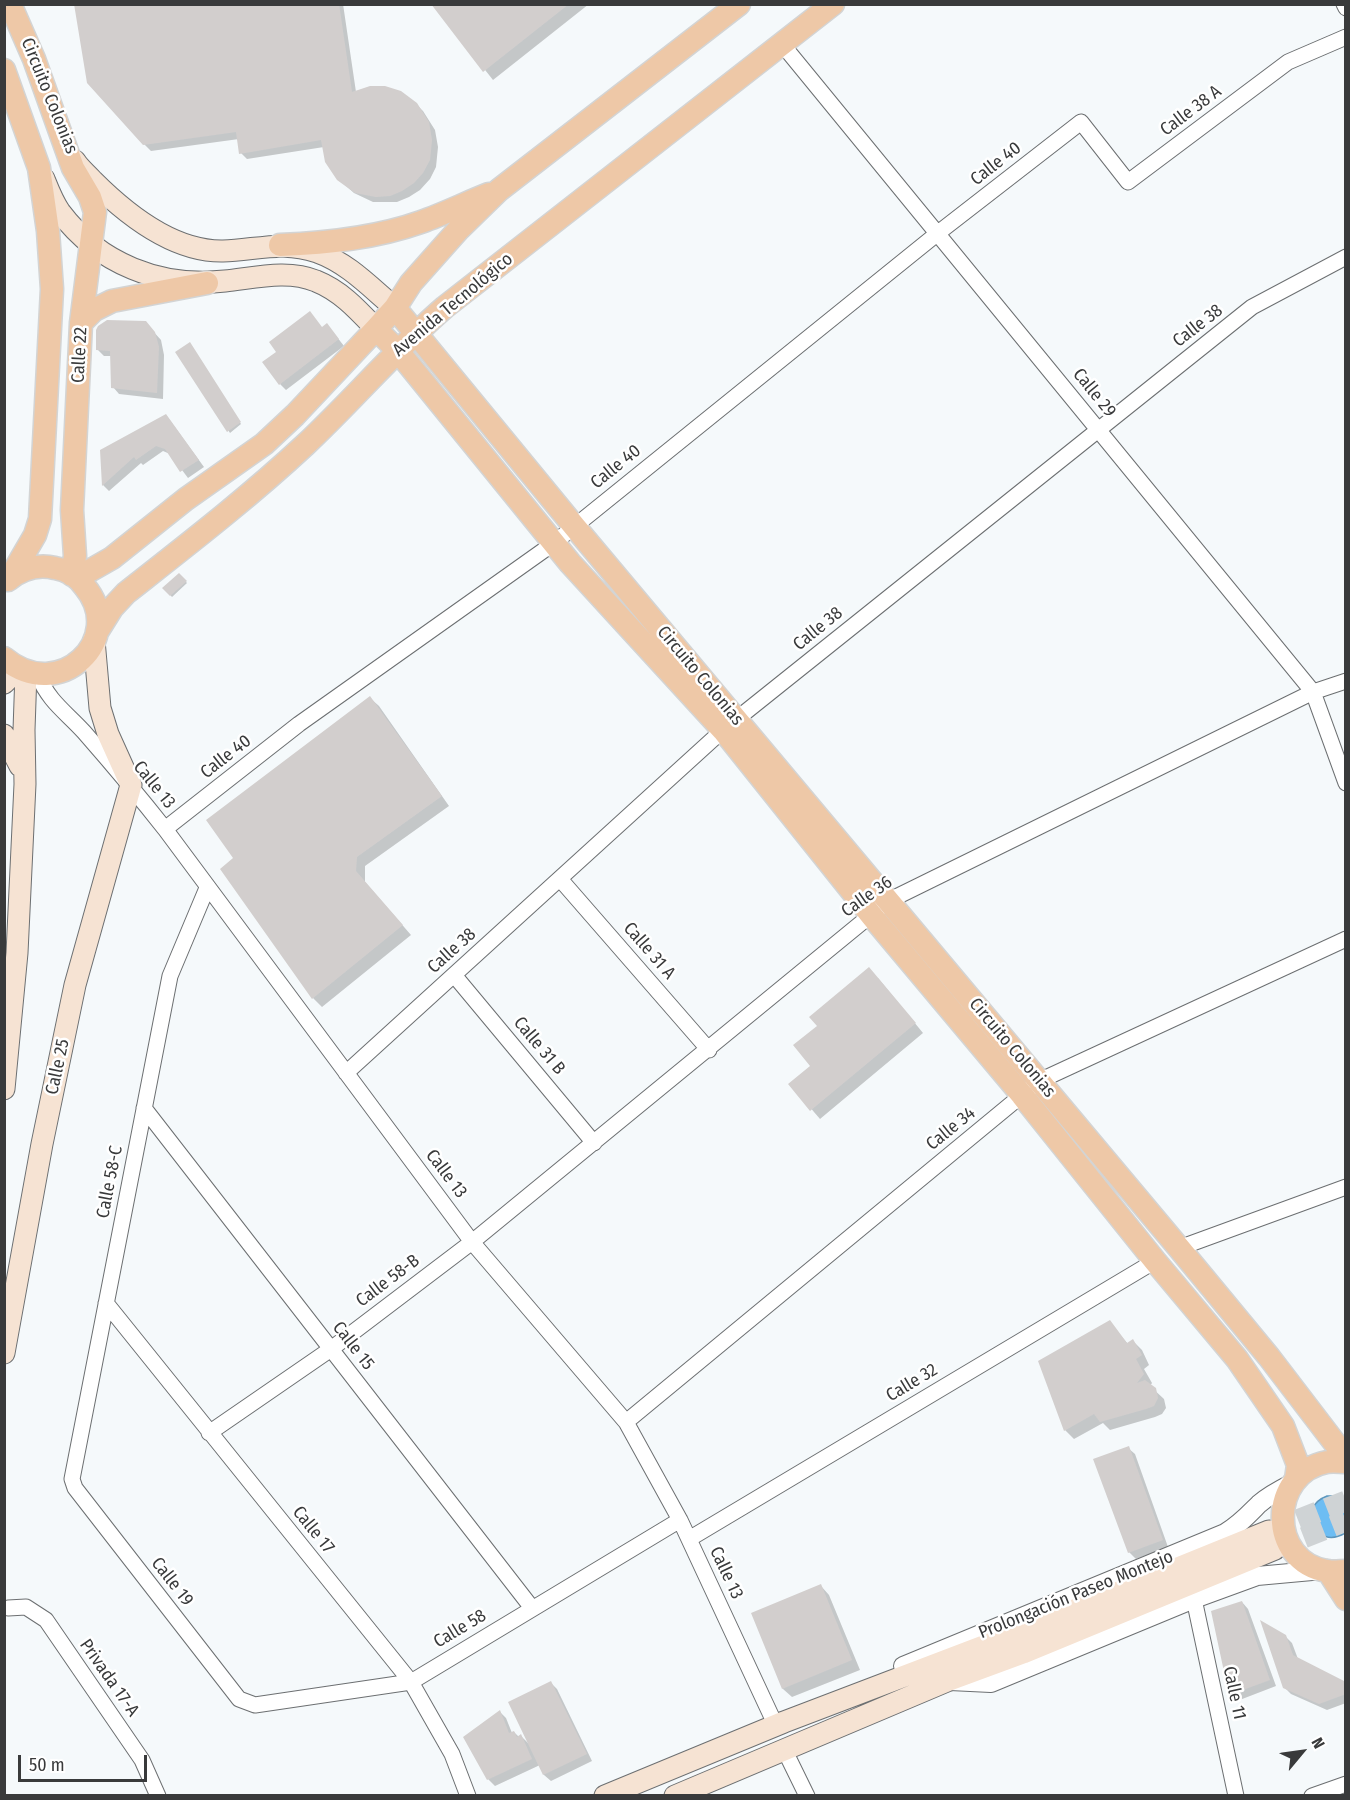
<!DOCTYPE html>
<html>
<head>
<meta charset="utf-8">
<style>
	body { margin:0 }
	#map { position:relative; width:1350px; height:1800px; overflow:hidden; background:#f5f9fb; font-family:"Fira Sans Condensed",sans-serif }
	canvas { display:block }
	.frame { position:absolute; inset:0; border:6px solid #393a3b; pointer-events:none }
	.north { position:absolute; left:1272px; top:1722px; width:60px; height:60px; -webkit-text-stroke:4px #fff; paint-order:stroke; rotate:61deg; font-size:16px; font-weight:700; line-height:24px; text-align:center; color:#393a3b }
	.north::after { content:''; display:block; margin:auto; width:21px; height:27px; background:#393a3b; clip-path:polygon(50% 0,100% 100%,50% 72%,0 100%) }
	.scale { position:absolute; left:18px; top:1755px; width:129px; height:27px; box-sizing:border-box; border:3px solid #393a3b; border-top:0; padding-left:8px; font-size:18px; line-height:21px; white-space:nowrap; color:#393a3b; -webkit-text-stroke:4px #fff; paint-order:stroke }
</style>
</head>
<body>
<div id="map">
<canvas width="1350" height="1800"></canvas>
<div class="frame"></div>
<div class="north">N</div>
<div class="scale">50 m</div>
</div>
<script>
const c = document.querySelector('canvas').getContext('2d');
c.lineJoin = 'round';
function paint(path, color) { c.fillStyle = color; c.fill(path, 'evenodd'); }
function strokePath(path, color, width, dash) { c.strokeStyle = color; c.lineWidth = width; c.lineCap = dash ? 'butt' : 'round'; c.setLineDash(dash || []); c.stroke(path); }
function write(font, color, halo, rows, align = 'center') {
  c.font = font + ' "Fira Sans Condensed",sans-serif'; c.lineWidth = 5; c.setLineDash([]); c.textBaseline = 'middle'; c.strokeStyle = halo; c.fillStyle = color; for (const [text, x, y, turn = 0] of rows) {
    c.save(); c.translate(x, y); c.rotate((+turn || 0) * Math.PI / 180); c.textAlign = isNaN(turn) ? turn : align; if (halo) c.strokeText(text, 0, 0); c.fillText(text, 0, 0); c.restore();
  }
}
const water = new Path2D(`
	M1327 1496H1336L1345 1501V1533C1316 1551 1295 1508 1327 1496Z`);
paint(water, '#6dbdf3');
strokePath(water, '#5d96bc', 1.5);
paint(new Path2D(`
	M76 4H343L356 92 416 104 423 111 435 130 438 147 436 167 430 179 420 190 409 197 397 202H373L354 193 338 179 324 147 247 159 241 153 239 139 151 151 144 144Z
	M433 4H589L493 80Z
	M323 328 333 332 344 346 286 390 280 384Z
	M152 330 161 340 164 355 163 399 119 394 113 387 112 356H104L98 350Z
	M191 345 241 424 230 433 177 353Z
	M166 415 204 467 188 478 170 454 163 451 143 465 141 463 109 491 103 485 102 451Z
	M179 575 187 583 172 597 164 588Z
	M370 698 379 706 449 806 365 866V882L411 935 322 1007 313 998Z
	M878 978 923 1033 820 1119 790 1084 812 1066Z
	M1109 1322 1128 1344 1133 1341 1142 1350 1149 1365 1144 1369 1152 1383 1150 1386 1164 1399 1166 1408 1162 1414 1155 1417 1110 1430 1103 1423 1074 1439 1065 1430Z
	M1128 1448 1135 1454 1168 1547 1136 1559 1129 1552Z
	M821 1586 829 1595 860 1670 792 1697 783 1689 753 1614Z
	M1242 1602 1248 1609 1276 1686 1237 1701 1230 1694Z
	M1285 1636 1292 1643 1298 1659 1346 1684V1703L1327 1710 1291 1694 1284 1687Z
	M551 1683 557 1689 592 1761 551 1781 544 1775 540 1765 495 1786 488 1779 500 1712 506 1718 512 1733 514 1732 519 1737 521 1736 529 1744Z`), '#0003');
paint(new Path2D(`
	M74 4H339L352 92 370 86H385L401 91 417 103 429 122 432 140 430 160 423 173 414 183 402 191 390 196 376 197 355 193 337 180 325 162 321 140 239 154 236 132 143 145 87 83Z
	M431 4H569L483 72Z
	M310 311 322 327 327 323 339 339 279 385 262 362 276 352 269 342Z
	M107 320 146 321 155 332 159 347 157 393 111 388 110 351 96 350V330L98 326Z
	M190 342 241 422 227 432 175 352Z
	M166 414 199 460 180 472 165 449 156 446 136 460 134 457 102 486 100 450Z
	M179 573 187 581 170 596 162 588Z
	M370 696 442 796 357 857 356 871 403 925 312 999 220 869 233 858 206 820Z
	M869 967 916 1023 810 1111 788 1084 810 1066 793 1045 817 1026 809 1017Z
	M1110 1320 1127 1343 1133 1339 1142 1355 1136 1359 1144 1374 1137 1383 1145 1380 1156 1388 1158 1398 1154 1406 1146 1409 1100 1422 1094 1414 1064 1431 1038 1361Z
	M1129 1446 1163 1540 1128 1553 1093 1459Z
	M821 1584 852 1660 782 1689 751 1613Z
	M1242 1601 1270 1680 1229 1695 1211 1611Z
	M1260 1620 1286 1635 1293 1655 1346 1682V1694L1319 1704 1283 1688Z
	M551 1681 587 1754 543 1775 508 1702Z
	M500 1710 509 1733 514 1731 517 1737 521 1734 532 1759 487 1780 463 1737Z`), '#d2cecd');
strokePath(new Path2D(`
	M1269 1531 1346 1501
	M1275 1549 1346 1521`), '#cfd3d5', 21, [21, 10]);
const minor = new Path2D(`
	M1344 4 1346 8
	M782 44 1313 692 1346 783
	M38 675C49 702 66 712 84 732 112 764 139 796 165 829L472 1242 626 1422 680 1520 776 1726
	M165 829 299 724 554 543 938 233 1081 122 1128 182 1288 62 1346 37
	M560 879 709 1050
	M207 888 170 976 72 1479 75 1488 239 1699 255 1705 411 1682 680 1520
	M454 975 594 1143
	M346 1073 723 730 1252 307 1346 257
	M144 1108 532 1608
	M1179 1248 1346 1187
	M106 1303 411 1682 452 1754 468 1796
	M626 1422 1039 1081 1346 939
	M209 1433 331 1349 472 1242 888 901 1313 692 1346 681
	M689 1539 1155 1261
	M1194 1599 1236 1796
	M8 1608 26 1607 46 1620 142 1760 158 1796
	M784 1749 807 1796
	M1312 1796 1346 1784`);
const tertiary = new Path2D(`
	M903 1666 1225 1533C1239 1525 1248 1515 1259 1504 1269 1495 1281 1489 1293 1483
	M950 1681 991 1683 1194 1599 1257 1576 1323 1570`);
const secondary = new Path2D(`
	M75 161C79 168 87 174 93 181 126 214 174 252 223 251 256 250 284 240 317 252 348 263 370 287 395 308
	M44 179C48 189 53 202 60 212 99 264 160 288 225 281 254 278 288 269 316 281 341 291 358 310 376 329
	M4 683 11 676 13 666
	M4 735 20 766
	M4 1089 17 953 25 784 24 730 26 672
	M4 1353 42 1144 75 985 131 785 108 734 100 708 94 640
	M605 1796 784 1722 1015 1634 1269 1531
	M675 1796 947 1681 1023 1653 1275 1549`);
const primary = new Path2D(`
	M10 4 34 59 73 168 90 197 95 212 81 323 72 510 75 556 72 575
	M4 70 39 168 48 231 52 289 40 519 35 535 10 578
	M280 245C328 243 376 238 421 222 444 214 466 203 489 194
	M395 308 574 526 1179 1248 1269 1357 1337 1446 1345 1462
	M81 323 94 310 112 301 207 283
	M376 329 397 350 570 563 723 730 871 915 1022 1095 1155 1261 1237 1359 1283 1426 1298 1465 1296 1479
	M77 578 112 558 186 499 264 444 295 415 376 329 395 308 411 283 459 229 499 190 739 4
	M97 632 112 608 126 593C187 545 248 498 305 445 353 400 395 350 445 307L833 4
	M4 658C60 705 127 638 85 587 78 577 67 570 55 568 38 564 21 569 8 580
	M1346 1462C1340 1462 1333 1461 1327 1462 1268 1473 1268 1562 1327 1571 1333 1572 1340 1571 1346 1571
	M1328 1571 1346 1599`);
strokePath(minor, '#6c6f71', 17);
strokePath(tertiary, '#6c6f71', 20);
strokePath(secondary, '#6c6f71', 23);
strokePath(primary, '#d3d4d4', 25);
strokePath(minor, '#fff', 15);
strokePath(tertiary, '#fff', 18);
strokePath(secondary, '#f6e3d3', 21);
strokePath(primary, '#eec8a7', 22);
write('18px', '#393a3b', '#fff', [
	["Circuito Colonias",49,96,68],
	["Calle 38 A",1191,111,-37],
	["Calle 40",996,164,-38],
	["Avenida Tecnológico",453,305,-40],
	["Calle 38",1198,326,-38],
	["Calle 22",80,355,-87],
	["Calle 29",1094,393,51],
	["Calle 40",616,467,-39],
	["Calle 38",818,629,-39],
	["Circuito Colonias",700,676,50],
	["Calle 40",226,757,-38],
	["Calle 13",154,785,51],
	["Calle 36",867,897,-35],
	["Calle 38",452,951,-42],
	["Calle 31 A",649,951,49],
	["Calle 31 B",539,1046,50],
	["Circuito Colonias",1012,1048,50],
	["Calle 25",58,1067,-78],
	["Calle 34",951,1129,-39],
	["Calle 13",446,1174,53],
	["Calle 58-C",110,1182,-79],
	["Calle 58-B",388,1281,-37],
	["Calle 15",353,1346,52],
	["Calle 32",912,1383,-31],
	["Calle 17",313,1530,51],
	["Calle 13",726,1573,65],
	["Calle 19",172,1582,52],
	["Prolongación Paseo Montejo",1076,1595,-22],
	["Calle 58",460,1629,-31],
	["Privada 17-A",109,1678,55],
	["Calle 11",1234,1693,78]
]);
</script>
</body>
</html>
